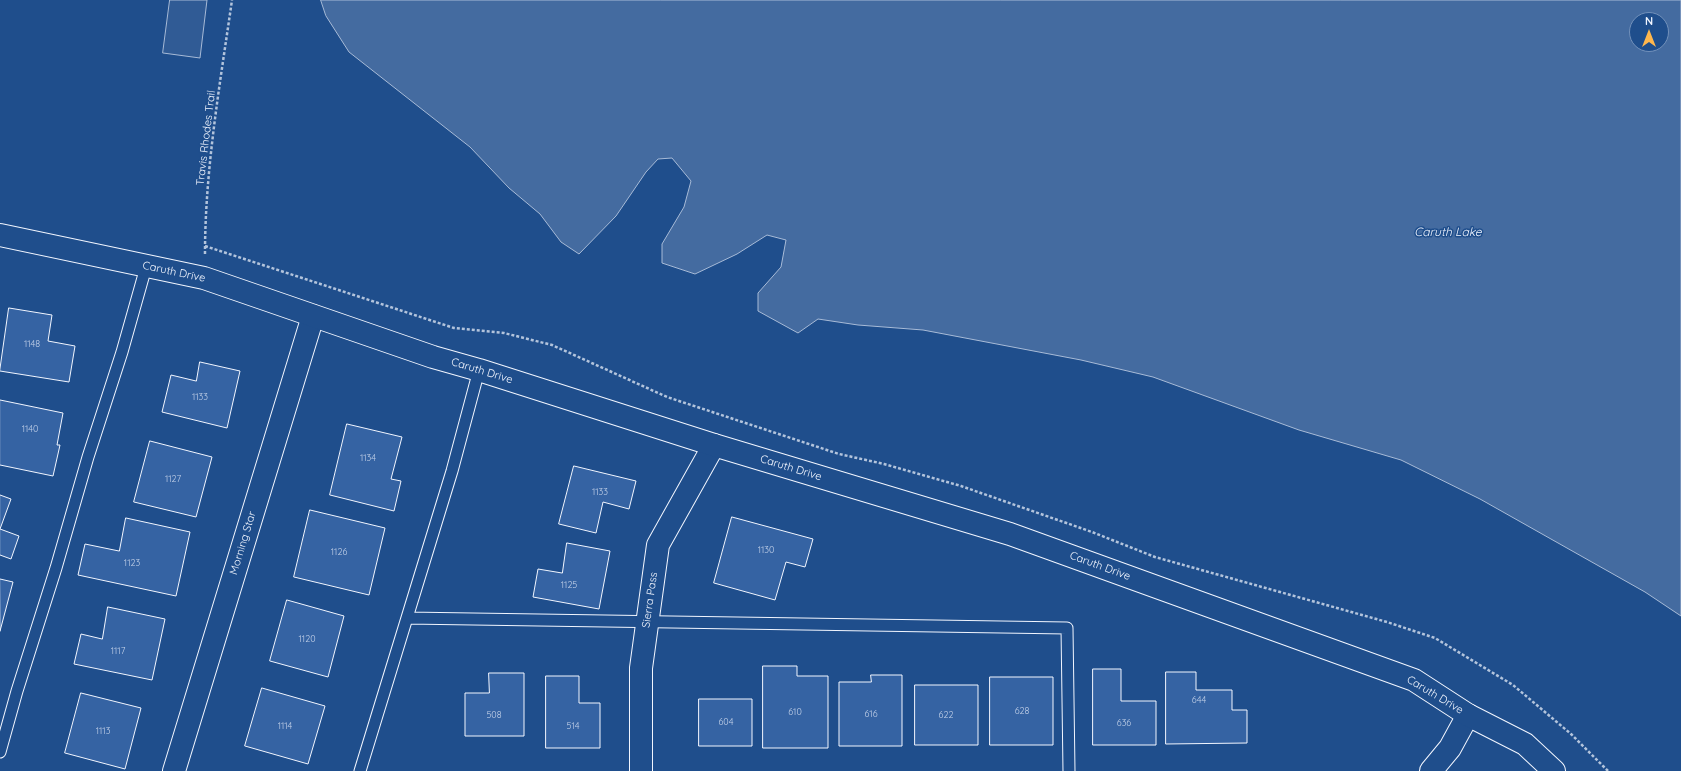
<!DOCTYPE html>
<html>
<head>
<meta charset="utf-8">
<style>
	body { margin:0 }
	#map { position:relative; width:1681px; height:771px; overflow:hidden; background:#1f4e8c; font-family:Quicksand,sans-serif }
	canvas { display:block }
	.north { position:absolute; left:1629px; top:12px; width:40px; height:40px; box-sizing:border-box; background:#1f4e8c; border:1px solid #7391ba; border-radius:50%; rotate:0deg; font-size:11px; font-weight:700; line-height:16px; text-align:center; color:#f2f6ff }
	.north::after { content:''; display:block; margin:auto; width:14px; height:18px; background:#ffb74d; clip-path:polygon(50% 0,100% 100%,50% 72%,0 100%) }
</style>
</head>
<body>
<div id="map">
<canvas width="1681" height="771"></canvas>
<div class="north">N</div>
</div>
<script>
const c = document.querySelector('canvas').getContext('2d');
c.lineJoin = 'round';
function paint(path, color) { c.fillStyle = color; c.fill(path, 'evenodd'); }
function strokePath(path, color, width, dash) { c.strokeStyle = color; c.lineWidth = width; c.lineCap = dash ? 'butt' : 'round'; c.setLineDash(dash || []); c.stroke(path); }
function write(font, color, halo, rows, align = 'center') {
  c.font = font + ' Quicksand,sans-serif'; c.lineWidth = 3; c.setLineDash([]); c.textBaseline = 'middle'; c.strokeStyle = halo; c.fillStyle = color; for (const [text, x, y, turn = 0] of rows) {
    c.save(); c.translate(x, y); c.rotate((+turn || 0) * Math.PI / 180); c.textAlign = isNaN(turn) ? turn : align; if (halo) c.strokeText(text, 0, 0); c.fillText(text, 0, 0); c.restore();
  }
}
const built = new Path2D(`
	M170 0H207L200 58 163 53Z`);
paint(built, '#305b95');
strokePath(built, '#a8bbd7', 1);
const water = new Path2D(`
	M321 0H1681V616L1645 592 1480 499 1401 460 1299 430 1153 377 1081 360 923 330 858 325 818 319 798 333 758 311V293L781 267 786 240 767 235 737 254 695 274 662 263V244L684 207 691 181 672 158 658 159 646 172 616 216 579 254 561 242 540 214 509 188 470 147 349 52 326 16ZM1637 20H1661V44H1637Z`);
paint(water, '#446ba0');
strokePath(water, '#a8bbd7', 1);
const building = new Path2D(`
	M9 308 52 315 48 341 75 346 69 382 0 371Z
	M200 362 240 371 227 428 162 412 171 375 196 381Z
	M0 400 63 413 57 445H60L53 476 0 465Z
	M347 424 402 437 391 479 401 481 394 511 330 495Z
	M150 441 212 457 196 517 134 502Z
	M574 466 636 481 629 509 603 502 596 533 559 524Z
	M0 495 11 499 0 529 19 536 11 559 0 555Z
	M310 510 385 528 369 595 294 577Z
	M732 517 813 539 805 567 786 562 775 600 714 583Z
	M126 518 190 532 176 596 78 575 85 544 119 551Z
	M567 543 610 551 599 609 533 597 538 569 562 573Z
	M0 579 13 582 0 631Z
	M287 600 344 616 328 677 270 661Z
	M108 607 165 619 152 680 74 664 81 634 102 639Z
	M763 666H797V676H828V748H763Z
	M1093 669H1121V701H1156V745H1093Z
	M1166 672H1196V690H1232V710H1247V743L1166 744Z
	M489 673H524V736H465V693H489Z
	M871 675H902V746H839V682H871Z
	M546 676H579V703H600V748H546Z
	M990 677H1053V745H990Z
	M915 685H978V745H915Z
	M262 688 325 706 308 764 245 746Z
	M81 693 141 708 125 769 65 753Z
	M699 699H752V746H699Z`);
paint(building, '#3563a3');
strokePath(building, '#f2f6ff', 1);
const service = new Path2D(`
	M407 618 1067 628 1069 771
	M0 752 17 691 56 568 88 457 122 352 146 267
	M360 771 452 471 479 370`);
const minor = new Path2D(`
	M174 771 313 316
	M641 771V668L658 545 714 445
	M1431 771 1450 748 1468 715`);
const tertiary = new Path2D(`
	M0 235 204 278 433 357 479 370 714 445 1010 534 1414 680 1468 715 1525 744 1554 771`);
strokePath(service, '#f2f6ff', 13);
strokePath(minor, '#f2f6ff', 24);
strokePath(tertiary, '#f2f6ff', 24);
strokePath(new Path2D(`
	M205 246 454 328 504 333 552 345 667 397 839 454 884 464 961 486 1092 532 1155 557 1387 622 1435 638 1513 685 1571 734 1608 771
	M205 254C205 169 220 84 232 0`), '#b3c4dc', 2.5, [3, 2]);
strokePath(service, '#1f4e8c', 11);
strokePath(minor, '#1f4e8c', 22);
strokePath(tertiary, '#1f4e8c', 22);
write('9px', '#c3d1e8', null, [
	["1148",32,344],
	["1133",200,397],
	["1140",30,429],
	["1134",368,458],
	["1127",173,479],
	["1133",600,492],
	["1130",766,550],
	["1126",339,552],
	["1123",132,563],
	["1125",569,585],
	["1120",307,639],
	["1117",118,651],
	["644",1199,700],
	["628",1022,711],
	["610",795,712],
	["616",871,714],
	["508",494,715],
	["622",946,715],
	["604",726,722],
	["636",1124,723],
	["1114",285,726],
	["514",573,726],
	["1113",103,731]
]);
write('11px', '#f2f6ff', '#1f4e8c', [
	["Travis Rhodes Trail",206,138,-83],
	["Caruth Drive",174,272,12],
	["Caruth Drive",482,371,17],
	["Caruth Drive",791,468,17],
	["Morning Star",243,543,-73],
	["Caruth Drive",1100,566,20],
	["Sierra Pass",650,600,-82],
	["Caruth Drive",1435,695,31]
]);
write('italic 12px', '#f2f6ff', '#1f4e8c', [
	["Caruth Lake",1448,232]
]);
</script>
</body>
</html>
